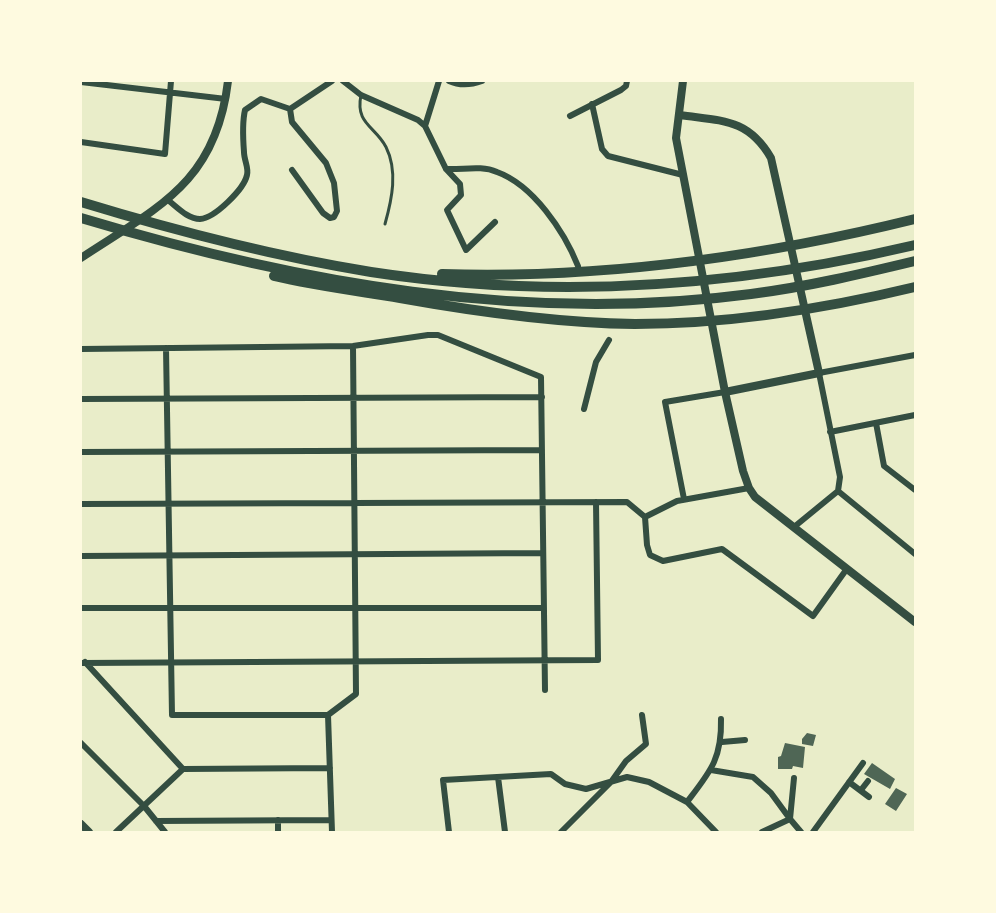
<!DOCTYPE html>
<html>
<head>
<meta charset="utf-8">
<style>
	body { margin:0 }
	#map { position:relative; width:996px; height:913px; overflow:hidden; background:#e9edc9; font-family:Commissioner,sans-serif }
	canvas { display:block }
	.frame { position:absolute; inset:0; border:82px solid #fefae0; pointer-events:none }
</style>
</head>
<body>
<div id="map">
<canvas width="996" height="913"></canvas>
<div class="frame"></div>
</div>
<script>
const c = document.querySelector('canvas').getContext('2d');
c.lineJoin = 'round';
function paint(path, color) { c.fillStyle = color; c.fill(path, 'evenodd'); }
function strokePath(path, color, width, dash) { c.strokeStyle = color; c.lineWidth = width; c.lineCap = dash ? 'butt' : 'round'; c.setLineDash(dash || []); c.stroke(path); }
paint(new Path2D(`
	M807 733 816 735 813 746 802 744V739Z
	M785 743 805 747 803 768 793 766 792 769H778V757L781 756Z
	M872 763 895 779 890 789 864 774Z
	M896 788 907 794 896 811 885 804Z`), '#4f6655');
strokePath(new Path2D(`
	M361 95C355 124 375 126 386 147 398 171 392 199 385 224`), '#344e41', 3);
strokePath(new Path2D(`
	M343 81 361 95 418 120 425 126 446 169 460 184 461 195 447 210 466 250 495 222
	M449 81C460 86 471 85 482 81
	M81 82 226 99
	M592 104 602 149 608 156 683 175
	M290 109 332 81
	M570 116 621 90 626 86 627 81
	M425 126 439 81
	M81 142 165 154 171 81
	M446 169C463 170 481 165 497 172 533 185 564 231 578 266
	M169 201C178 208 188 219 200 219 215 218 244 189 247 175 249 168 244 160 244 152 243 139 242 123 245 110L261 99 290 109 292 122 326 163 334 183 337 211 334 217 330 218 323 213 292 170
	M166 348 172 715H328L356 694 353 346
	M81 349 353 346 428 335H438L541 377 545 690
	M81 399 542 397
	M584 409 596 362 609 340
	M876 423 884 466 915 490
	M830 432 915 415
	M81 452 542 450
	M838 491 915 554
	M684 499 665 402 725 392
	M81 504 627 502 645 517 677 501 749 488
	M645 517 647 545 650 555 663 561 722 549 813 616 846 570
	M794 527 838 491 840 477 819 373 915 355
	M81 556 543 553
	M81 608H544
	M85 662 183 769 116 832
	M81 663 598 660 596 502
	M328 715 332 832
	M722 742 745 740
	M81 743 144 806 165 832
	M183 769 330 768
	M711 770 753 777 771 793 790 819 794 778
	M498 777 505 832
	M849 782 869 797
	M861 790 868 781
	M687 802C710 772 722 759 721 719
	M278 820V832
	M156 821 331 820
	M449 832 443 780 551 774 565 784 586 789 627 777 649 782 687 802 716 832
	M561 832 611 782 626 761 646 744 642 715
	M762 832 790 819 801 832
	M813 832 863 763`), '#344e41', 6);
strokePath(new Path2D(`
	M683 81 676 138 725 392 743 471 749 488 755 497 915 622
	M680 115C721 121 748 118 771 158L819 373 725 392
	M81 258C158 207 216 183 228 81
	M81 824 89 832`), '#344e41', 8);
strokePath(new Path2D(`
	M81 202C176 231 273 256 371 272 553 300 737 287 915 245
	M81 218C297 283 525 324 751 294 806 287 861 274 915 261
	M442 274C601 279 761 257 915 219
	M274 276C316 286 358 291 400 298 478 312 556 323 635 324 729 324 824 309 915 287`), '#344e41', 10);
</script>
</body>
</html>
